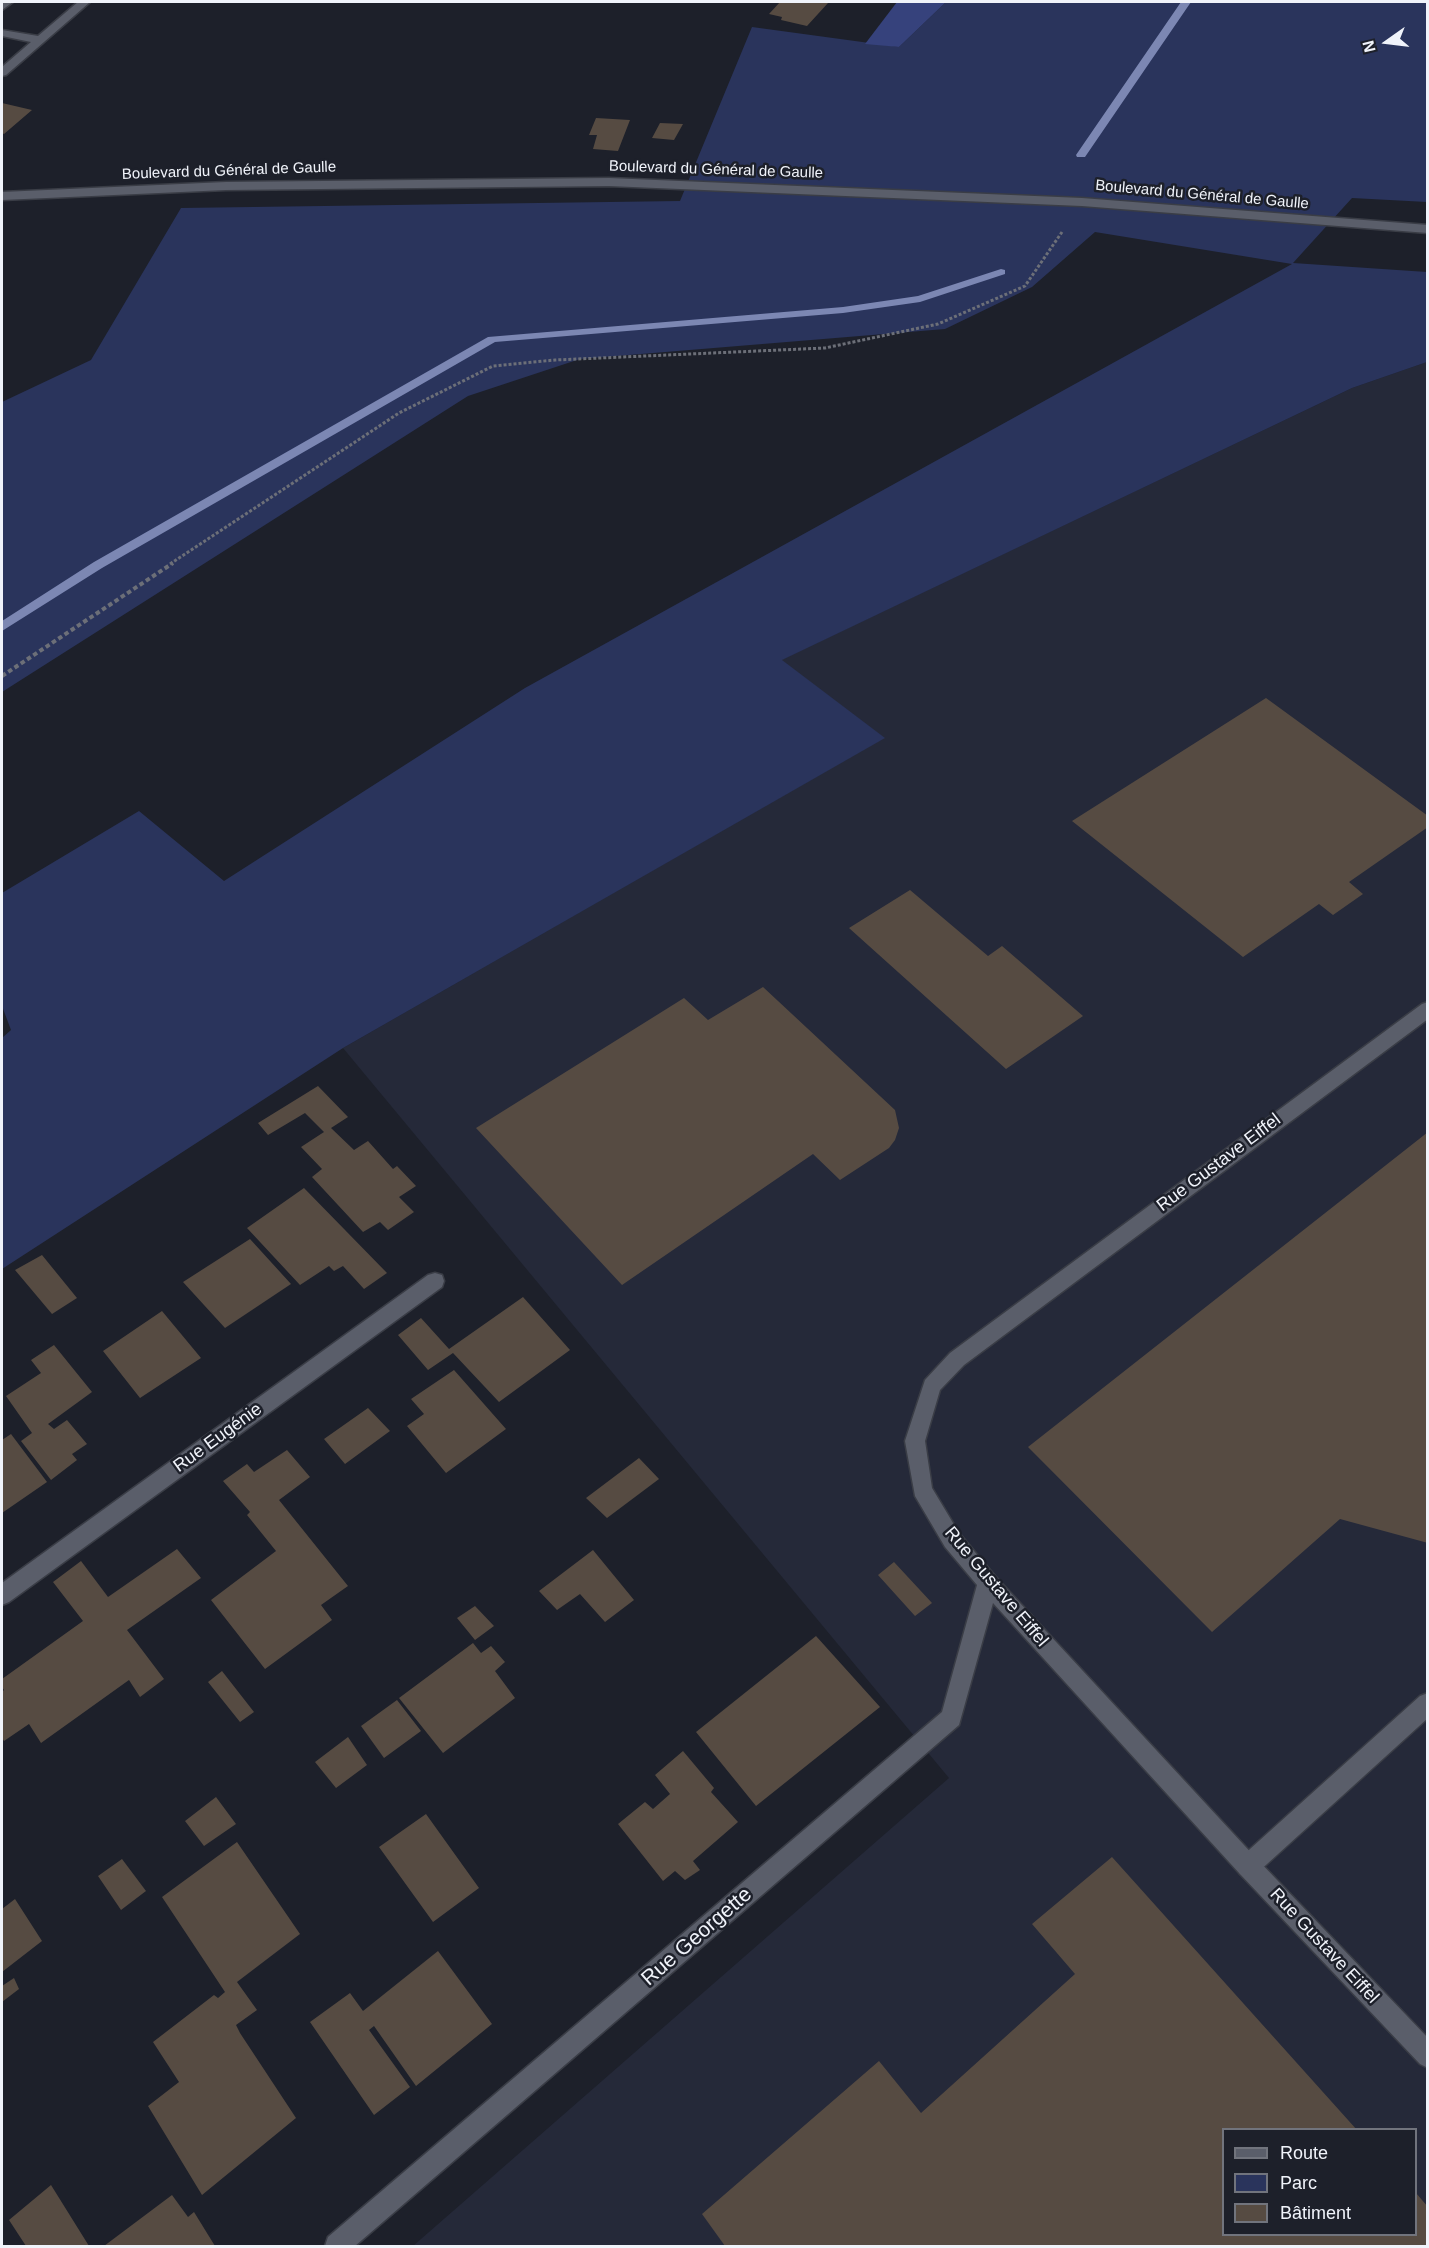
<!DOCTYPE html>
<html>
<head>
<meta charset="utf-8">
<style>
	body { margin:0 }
	#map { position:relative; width:1429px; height:2248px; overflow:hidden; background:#1d202a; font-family:Arial,sans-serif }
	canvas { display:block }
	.frame { position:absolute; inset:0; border:3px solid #f0f3fa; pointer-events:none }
	.legend { position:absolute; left:1222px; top:2128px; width:195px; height:108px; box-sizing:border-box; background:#1d202a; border:2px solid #71747d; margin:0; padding:8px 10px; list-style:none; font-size:18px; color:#f0f3fa }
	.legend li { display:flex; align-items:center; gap:12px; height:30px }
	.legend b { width:30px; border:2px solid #71747d }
	.north { position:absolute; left:1357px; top:12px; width:60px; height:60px; -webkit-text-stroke:4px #1d202a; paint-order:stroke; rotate:256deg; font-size:16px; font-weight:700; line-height:24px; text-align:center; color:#f0f3fa }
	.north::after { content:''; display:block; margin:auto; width:21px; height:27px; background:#f0f3fa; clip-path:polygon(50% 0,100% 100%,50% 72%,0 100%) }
</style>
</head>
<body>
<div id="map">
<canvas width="1429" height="2248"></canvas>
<div class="frame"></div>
<ul class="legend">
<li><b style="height:8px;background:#5a5e6a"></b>Route</li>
<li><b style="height:16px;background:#2a345c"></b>Parc</li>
<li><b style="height:16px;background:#564b42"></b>Bâtiment</li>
</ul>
<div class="north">N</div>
</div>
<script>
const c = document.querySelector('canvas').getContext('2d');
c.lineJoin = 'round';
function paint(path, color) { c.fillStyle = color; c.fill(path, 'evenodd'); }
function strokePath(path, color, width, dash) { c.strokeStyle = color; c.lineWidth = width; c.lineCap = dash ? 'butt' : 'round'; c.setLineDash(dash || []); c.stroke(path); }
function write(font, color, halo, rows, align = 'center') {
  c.font = font + ' Arial,sans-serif'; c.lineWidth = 5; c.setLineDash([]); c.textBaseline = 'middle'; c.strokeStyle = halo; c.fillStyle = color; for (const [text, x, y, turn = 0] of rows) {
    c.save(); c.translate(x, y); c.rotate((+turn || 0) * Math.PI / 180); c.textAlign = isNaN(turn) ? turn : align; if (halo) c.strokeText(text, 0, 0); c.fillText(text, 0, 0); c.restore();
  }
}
paint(new Path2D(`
	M1427 362V2246H413L949 1778 343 1048 884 738 781 660 1352 388ZM1224 2130H1416V2234H1224Z`), '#252939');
paint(new Path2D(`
	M946 2H1427V202L1352 198 1293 263 1427 272V362L1352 388 782 660 885 738 343 1048 2 1269V1038L11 1030 2 1006V893L139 811 224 881 525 688 1292 264 1095 232 1032 287 945 329 580 359 468 396 2 692V402L91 360 181 208 680 201 752 27 899 47Z`), '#2a345c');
paint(new Path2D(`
	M897 2H946L899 47 865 44Z`), '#36427c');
paint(new Path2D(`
	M1181 2H1191L1085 157H1077L1076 155Z
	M1001 269 1005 270V274L920 302 843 313 495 342 102 568 2 631V621L94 562 488 337 843 307 918 296Z`), '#7c87b3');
paint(new Path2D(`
	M780 2H821L828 3 807 26 781 20 782 17 769 14Z
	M2 103 32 110 4 134 2 133Z
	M596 118 630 120 618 151 593 149 597 135H589Z
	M660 123 683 124 674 140 652 138Z
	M1266 698 1428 816V827L1349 882 1363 894 1333 915 1319 904 1243 957 1072 821Z
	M910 890 988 956 1002 946 1083 1016 1006 1069 849 928Z
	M763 987 895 1110 899 1128 895 1140 889 1148 840 1180 813 1154 622 1285 476 1128 684 998 708 1020Z
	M318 1086 348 1117 331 1128 354 1150 368 1141 393 1169 397 1166 416 1186 399 1197 414 1212 388 1230 380 1222 363 1232 312 1177 322 1169 301 1147 324 1132 305 1113 268 1135 258 1123Z
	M1428 1132V1543L1340 1519 1212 1632 1028 1447Z
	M304 1188 387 1273 364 1289 343 1266 334 1271 329 1266 300 1285 247 1228Z
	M250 1239 291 1284 225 1328 183 1282Z
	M42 1255 77 1298 52 1314 15 1270Z
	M523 1297 570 1350 499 1402 453 1353 428 1370 398 1335 421 1318 449 1349Z
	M162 1311 201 1358 140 1398 103 1351Z
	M54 1345 92 1392 48 1424 54 1429 67 1420 87 1444 72 1454 77 1460 51 1480 21 1441 32 1433 6 1396 41 1373 31 1360Z
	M454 1370 506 1429 446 1473 407 1426 424 1414 411 1399Z
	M368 1408 390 1431 345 1464 324 1439Z
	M11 1434 47 1482 2 1513V1440Z
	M287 1450 310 1477 279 1500 348 1586 321 1605 332 1620 265 1669 211 1600 276 1551 247 1515 250 1512 223 1481 247 1464 254 1472Z
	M639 1458 659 1479 607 1518 586 1498Z
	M177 1549 201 1578 127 1630 164 1679 140 1697 129 1680 41 1743 29 1724 4 1741 2 1738V1692L4 1690 2 1687V1679L83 1621 53 1582 81 1561 108 1597Z
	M593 1550 634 1600 605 1622 580 1594 557 1610 539 1591Z
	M894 1562 932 1603 915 1616 878 1575Z
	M475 1606 494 1626 475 1640 457 1618Z
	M816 1636 880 1707 756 1806 696 1732Z
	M473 1643 481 1653 491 1646 505 1662 495 1671 515 1698 443 1753 399 1698Z
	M222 1671 254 1712 240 1722 208 1682Z
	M397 1700 421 1731 384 1758 361 1726Z
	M348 1737 367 1765 336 1788 315 1762Z
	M683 1751 714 1788 711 1792 738 1822 693 1861 700 1870 685 1880 675 1871 663 1881 618 1824 645 1802 653 1809 670 1794 655 1775Z
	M216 1797 236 1824 204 1846 185 1821Z
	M426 1814 479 1888 433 1922 379 1847Z
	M237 1842 300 1934 237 1982 257 2010 236 2025 240 2033 296 2118 202 2195 148 2106 179 2082 153 2042 214 1995 218 1998 225 1992 162 1897Z
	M1112 1857 1357 2130H1224V2234L1416 2235V2193L1428 2207V2246H725L702 2214 879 2061 921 2113 1075 1974 1032 1924Z
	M122 1859 146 1891 121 1910 98 1876Z
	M15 1899 42 1941 2 1972V1909Z
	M438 1951 492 2024 416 2086 374 2026 369 2030 410 2087 374 2115 310 2022 350 1993 363 2011Z
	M14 1978 19 1989 2 2002V1986Z
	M51 2185 89 2246H26L9 2220Z
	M172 2195 188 2217 194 2212 215 2246H104Z`), '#564b42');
const service = new Path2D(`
	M2 2H13L2 10Z
	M78 2H90L6 75 2 76V67L31 42 2 36V30L38 36Z
	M1428 1693V1718L1256 1874 1248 1877 1240 1874 1237 1866 1240 1858 1420 1696Z`);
const minor = new Path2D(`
	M1428 1002V1019L964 1365 940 1390 925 1441 932 1488 959 1533 995 1576 1256 1858 1428 2038V2068L1420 2064 1240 1874 993 1603 959 1725 355 2246H325L328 2237 942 1712 977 1585 945 1547 915 1496 905 1441 925 1380 950 1353 1422 1004Z
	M435 1273 442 1275 444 1281 442 1287 9 1602 2 1605V1583L428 1275Z`);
const tertiary = new Path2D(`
	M609 178 1082 198 1428 225V233L1082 206 609 186 226 190 2 200V192L226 182Z`);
strokePath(service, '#3a3d46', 3);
strokePath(minor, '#3a3d46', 3);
strokePath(tertiary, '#3a3d46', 3);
strokePath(new Path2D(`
	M170 564 399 413 493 366 555 360 825 348 938 324 1025 286 1062 232`), '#6c6f78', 3, [3, 2]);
strokePath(new Path2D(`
	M2 676 173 563`), '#6c6f78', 4, [4.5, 3]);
paint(service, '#5a5e6a');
paint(minor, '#5a5e6a');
paint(tertiary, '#5a5e6a');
write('15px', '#f0f3fa', '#1d202a', [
	["Boulevard du Général de Gaulle",716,170,2],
	["Boulevard du Général de Gaulle",229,171,-2],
	["Boulevard du Général de Gaulle",1202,195,5]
]);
write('18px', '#f0f3fa', '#1d202a', [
	["Rue Gustave Eiffel",1219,1163,-37],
	["Rue Eugénie",218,1438,-36],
	["Rue Gustave Eiffel",996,1587,50],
	["Rue Gustave Eiffel",1324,1946,47]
]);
write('21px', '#f0f3fa', '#1d202a', [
	["Rue Georgette",697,1937,-41]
]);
</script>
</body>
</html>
